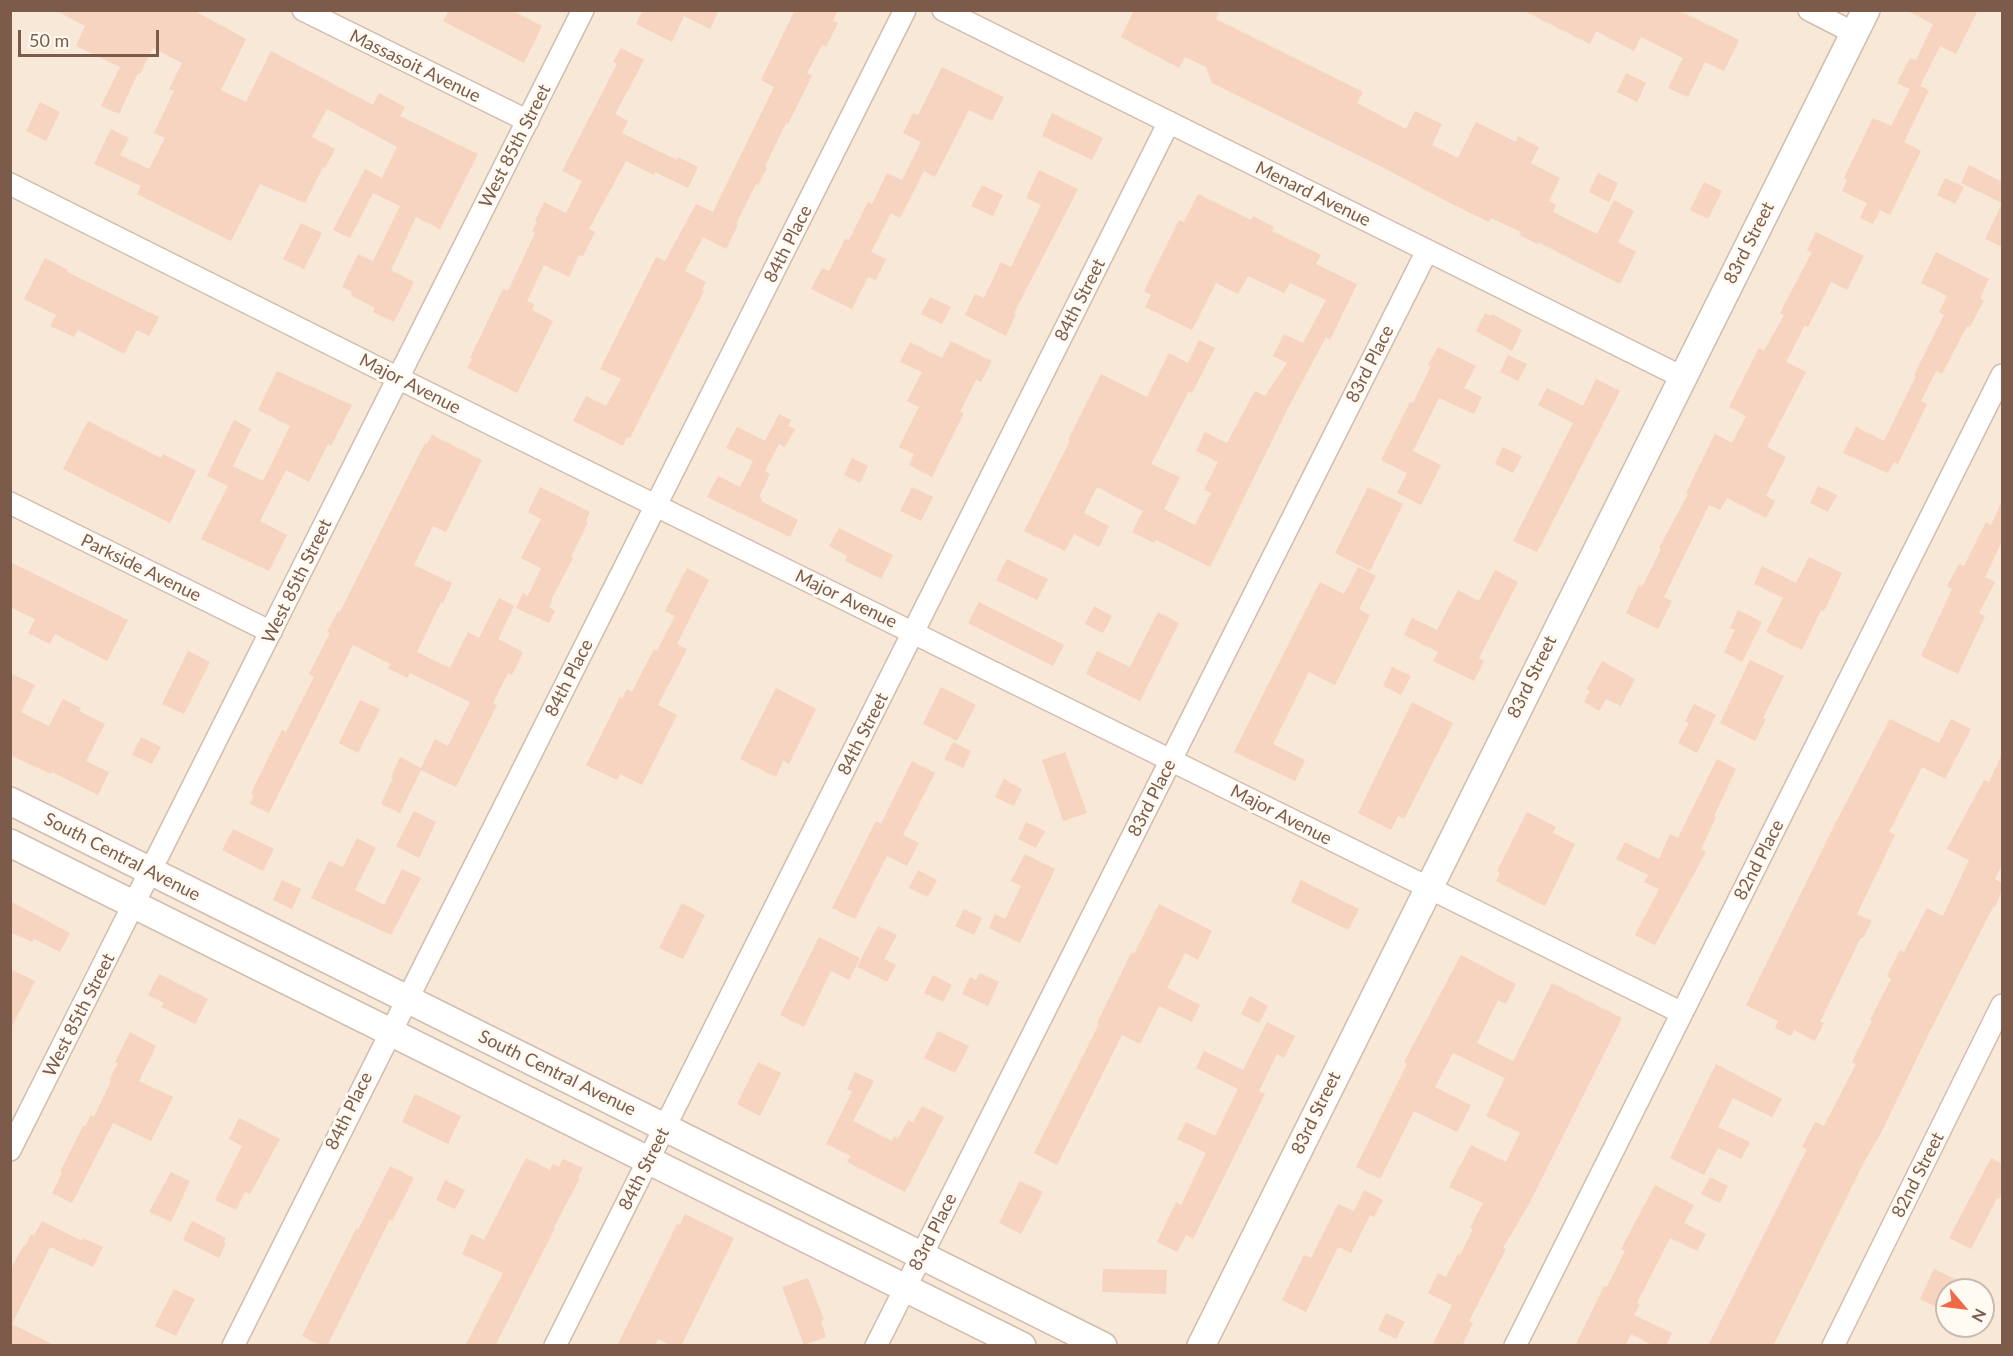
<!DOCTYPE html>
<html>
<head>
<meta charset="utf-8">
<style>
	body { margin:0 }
	#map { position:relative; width:2013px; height:1356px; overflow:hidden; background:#fef6ea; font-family:Lato,sans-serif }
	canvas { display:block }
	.frame { position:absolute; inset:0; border:12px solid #7c5b4a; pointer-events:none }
	.north { position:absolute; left:1935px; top:1278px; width:60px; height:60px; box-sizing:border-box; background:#fffaf2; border:2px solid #cbbaaf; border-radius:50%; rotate:118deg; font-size:16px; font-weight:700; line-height:24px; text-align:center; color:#7c5b4a }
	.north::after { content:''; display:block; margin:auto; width:21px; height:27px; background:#f16a46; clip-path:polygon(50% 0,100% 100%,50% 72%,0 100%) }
	.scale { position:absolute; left:18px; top:30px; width:141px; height:27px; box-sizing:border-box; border:3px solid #7c5b4a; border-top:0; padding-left:8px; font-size:18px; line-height:21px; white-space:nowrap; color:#7c5b4a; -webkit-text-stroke:4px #fffaf2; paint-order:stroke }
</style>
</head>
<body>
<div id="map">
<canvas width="2013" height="1356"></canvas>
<div class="frame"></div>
<div class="north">N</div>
<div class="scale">50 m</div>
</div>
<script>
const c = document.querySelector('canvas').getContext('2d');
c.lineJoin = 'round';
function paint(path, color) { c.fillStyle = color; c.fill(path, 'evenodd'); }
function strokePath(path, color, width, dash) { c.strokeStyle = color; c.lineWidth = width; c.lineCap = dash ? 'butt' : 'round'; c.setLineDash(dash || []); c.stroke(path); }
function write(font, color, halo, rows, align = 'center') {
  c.font = font + ' Lato,sans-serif'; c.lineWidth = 6; c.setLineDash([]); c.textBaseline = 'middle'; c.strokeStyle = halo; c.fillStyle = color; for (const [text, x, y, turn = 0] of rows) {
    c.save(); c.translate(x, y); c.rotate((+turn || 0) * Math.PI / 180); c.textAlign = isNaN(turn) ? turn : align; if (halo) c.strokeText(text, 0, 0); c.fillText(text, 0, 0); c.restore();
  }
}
paint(new Path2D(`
	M10 11H2002V1345H11ZM1947 1290H1983V1326H1947Z`), '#f7e8d7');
paint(new Path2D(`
	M55 10H193L246 39 221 90 246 102 271 51 373 105 379 93 405 107 400 116 478 154 440 229 416 217 391 270 414 282 394 322 373 312 375 308 352 296 351 291 342 287 358 254 373 261 400 206 373 193 350 238 333 230 365 169 382 178 397 147 327 109 312 137 335 149 325 168 323 167 305 203 260 184 231 241 137 194 141 186 94 164 111 129 129 138 120 155 149 169 165 138 154 133 174 91 169 89 182 63 153 48 140 74 138 73 119 114 101 106 120 67 76 46 85 26Z
	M449 10H511L542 26 524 63 443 21Z
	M643 10H719L710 29 684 16 672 42 636 24Z
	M795 10H838L833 21 838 23 826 47 822 45 807 73 812 76 788 124 786 123 765 166 767 168 758 185 756 184 736 224 738 225 726 249 703 237 685 271 706 282 702 290 704 291 630 438 627 437 623 446 573 421 586 396 606 406 621 379 600 369 656 257 665 261 696 204 713 212 774 87 761 80Z
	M1134 10H1220L1216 19 1363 92 1357 103 1406 129 1415 111 1442 124 1432 145 1458 158 1476 122 1516 142 1518 136 1539 147 1531 163 1560 178 1549 201 1556 205 1553 212 1597 234 1614 200 1634 211 1618 242 1636 252 1620 284 1538 242 1537 244 1519 235 1521 232 1491 218 1489 222 1450 203 1382 167 1212 83 1206 67 1185 57 1179 68 1121 37Z
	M1522 10H1678L1739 40 1724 71 1705 62 1688 97 1668 88 1683 58 1641 37 1634 51 1596 31 1590 44Z
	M1906 10H1978L1956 54 1940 46 1920 86 1929 90 1904 142 1921 151 1890 215 1880 210 1873 224 1860 218 1867 203 1842 191 1847 180 1844 178 1873 118 1891 126 1910 89 1897 83 1910 58 1916 60 1933 24Z
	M621 48 644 60 615 114 628 121 622 133 677 160 678 157 698 167 688 188 655 172 654 175 626 161 589 229 595 232 583 256 579 255 569 277 544 265 527 301 534 304 532 310 553 321 517 393 467 368 472 359 470 358 503 289 508 291 535 233 532 231 537 222 535 221 544 202 566 213 582 181 562 171 617 64 613 62Z
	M942 67 1004 97 992 121 969 110 935 177 924 171 900 218 891 213 871 252 886 259 876 280 868 277 852 309 811 289 822 268 829 271 845 239 849 240 868 202 872 204 887 173 902 180 921 142 903 133 913 113 918 115Z
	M1626 73 1646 83 1637 102 1617 92Z
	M40 102 60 112 46 141 26 131Z
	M1052 113 1103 138 1092 160 1042 136Z
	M1969 165 2002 182V203L1961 183Z
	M1039 170 1078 189 1014 313 1016 314 1006 336 965 315 975 294 984 298 1001 262 1011 267 1041 205 1026 198Z
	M1598 173 1618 183 1609 202 1589 192Z
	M1945 178 1964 187 1955 204 1937 195Z
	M1704 182 1722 191 1708 219 1690 210Z
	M982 185 1003 195 993 216 971 206Z
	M1198 194 1251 220 1253 216 1274 227 1272 231 1321 255 1316 264 1357 284 1330 340 1326 337 1288 408 1210 567 1156 540 1154 543 1132 532 1143 511 1097 487 1084 513 1109 526 1099 547 1074 534 1065 551 1024 531 1070 441 1068 440 1101 374 1147 397 1169 353 1188 363 1199 340 1215 348 1192 393 1189 391 1151 464 1180 477 1164 509 1195 525 1211 493 1204 490 1218 462 1196 451 1205 432 1227 443 1255 391 1265 396 1287 363 1273 356 1284 334 1303 343 1326 300 1290 283 1284 293 1248 276 1238 294 1216 283 1192 330 1145 307 1151 295 1144 291 1179 220 1184 222Z
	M2002 204V247L1985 239Z
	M301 223 322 233 304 269 283 259Z
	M1816 232 1864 256 1847 290 1831 282 1808 327 1805 325 1786 362 1806 372 1767 447 1786 457 1766 496 1775 501 1766 518 1727 498 1720 510 1709 505 1664 597 1672 601 1658 629 1626 613 1639 585 1642 587 1661 549 1659 548 1688 494 1686 493 1715 434 1732 443 1746 416 1729 407 1759 348 1764 351 1784 315 1780 313 1812 252 1807 250Z
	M1936 252 1989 279 1980 298 1984 300 1970 327 1967 326 1942 374 1936 371 1921 401 1927 404 1898 464 1894 462 1888 473 1843 453 1856 427 1884 441 1916 376 1914 375 1944 315 1939 312 1947 296 1921 283Z
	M45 258 68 270 67 272 159 317 149 336 137 330 124 354 78 330 74 337 50 326 56 315 24 299Z
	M930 297 951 307 942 324 921 314Z
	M1485 313 1491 316 1492 314 1522 330 1512 351 1476 331Z
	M951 341 992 361 981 382 976 380 960 412 964 413 932 477 909 465 914 454 899 447 919 407 907 401 922 372 900 362 910 342 942 358Z
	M1438 347 1476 366 1464 388 1482 397 1474 414 1439 398 1413 451 1441 465 1421 505 1397 493 1407 473 1381 460 1410 402 1413 403 1431 366 1428 365Z
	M1508 355 1527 364 1518 381 1500 372Z
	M277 371 352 405 331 446 328 444 309 482 286 470 260 521 287 535 269 571 201 539 228 486 207 476 234 420 251 429 233 466 263 481 290 426 258 410Z
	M1596 379 1620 391 1537 552 1513 541 1573 423 1538 405 1547 388 1583 406Z
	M779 414 791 420 788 426 795 429 785 447 779 444 765 471 770 474 759 497 762 498 761 501 798 520 790 537 707 497 718 476 740 487 753 461 726 448 737 427 765 441Z
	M88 421 161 458 163 454 196 471 170 523 63 469Z
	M432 435 482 460 446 532 433 526 414 565 452 583 443 603 441 602 417 652 450 668 468 632 479 638 499 598 514 606 498 639 523 652 512 675 508 673 493 703 497 705 456 787 421 770 400 813 381 804 393 778 391 777 400 757 421 768 435 739 448 746 470 702 410 673 407 678 388 668 390 664 353 645 269 813 250 804 254 795 251 793 282 730 286 732 314 677 309 674 330 633 327 632 338 611 340 612 425 443 427 444Z
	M1503 447 1522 456 1513 473 1495 464Z
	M852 458 868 466 860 483 844 475Z
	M1818 486 1837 495 1828 512 1810 503Z
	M540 487 590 512 586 521 588 522 571 557 573 558 551 600 552 601 549 607 555 611 549 623 516 608 523 593 528 596 541 568 521 558 541 519 528 512Z
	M912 487 933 497 921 521 900 511Z
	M1368 487 1403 504 1370 571 1335 553Z
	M2002 501V541L1985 577 1995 582 1979 613 1985 616 1958 674 1921 656 1952 589 1947 586 1959 564 1964 566 1986 522 1991 525Z
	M839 528 893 555 881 579 845 561 847 556 829 546Z
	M1809 557 1842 573 1824 611 1821 610 1802 650 1766 632 1783 598 1754 584 1762 566 1796 583Z
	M1007 559 1048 579 1037 600 996 580Z
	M10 562 128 620 107 661 55 634 50 644 28 633 35 619 10 607Z
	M1358 567 1376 576 1359 609 1370 615 1335 685 1309 672 1273 744 1305 760 1295 781 1234 752 1320 582 1344 594Z
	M687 568 709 580 677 644 687 649 658 705 677 715 642 785 620 774 617 780 586 765 620 697 622 699 627 689 632 692 654 649 657 651 675 616 665 611Z
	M1495 570 1518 582 1479 658 1484 661 1474 681 1433 661 1438 652 1404 635 1412 618 1437 630 1458 590 1479 601Z
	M979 602 1064 645 1053 666 968 623Z
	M1094 606 1112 616 1103 633 1085 624Z
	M1738 610 1762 622 1742 662 1724 652 1735 630 1730 628Z
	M1158 612 1179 623 1140 701 1086 674 1097 651 1130 667Z
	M188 651 210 662 184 714 162 704Z
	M1750 660 1784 676 1763 718 1766 719 1755 741 1720 723Z
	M1602 661 1635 679 1621 706 1606 699 1599 711 1584 702 1590 691 1587 689Z
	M1392 667 1411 676 1401 695 1383 686Z
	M10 673 35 685 21 712 49 726 63 699 81 708 79 711 105 724 86 761 109 772 98 795 52 772 51 774 10 755Z
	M941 687 976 705 957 741 923 724Z
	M776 688 816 709 789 764 783 761 776 777 740 759Z
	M360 700 380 709 358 753 339 743Z
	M1412 702 1453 723 1404 819 1398 816 1391 830 1358 813Z
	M1694 704 1716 715 1697 753 1678 743 1689 723 1685 721Z
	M1890 719 1939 743 1951 719 1971 729 1945 779 1922 767 1889 832 1895 835 1857 914 1872 921 1863 938 1861 937 1820 1022 1824 1023 1815 1041 1794 1030 1791 1036 1775 1028 1778 1021 1746 1005 1834 826Z
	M141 737 161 747 152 764 132 755Z
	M953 742 971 751 963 768 944 759Z
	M1065 752 1087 813 1063 821 1042 760Z
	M2002 754V864L1995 879 2002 883V891L1995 907H1993L1928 1035 1881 1133 1864 1162 1773 1346H1708L1807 1149 1802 1147 1815 1122 1824 1126 1856 1064 1852 1062 1872 1021 1870 1020 1891 979 1887 976 1900 950 1904 952 1927 908 1943 916 1969 860 1947 849 1984 780 1989 782Z
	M1717 759 1736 769 1714 816 1716 817 1701 849 1706 852 1655 945 1635 935 1659 889 1644 882 1648 875 1616 859 1625 842 1659 859 1670 834 1678 838Z
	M912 761 935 773 903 835 919 843 907 866 887 856 855 919 832 908 876 821 881 824Z
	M1004 779 1022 789 1014 806 995 797Z
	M414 811 436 822 419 858 396 846Z
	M1527 812 1556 827 1553 833 1575 844 1545 906 1496 881 1500 873 1497 871Z
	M1026 822 1045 831 1036 848 1018 839Z
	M233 829 274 849 263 871 222 850Z
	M357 838 376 848 355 890 384 905 402 869 421 878 391 935 311 898 329 861 343 867Z
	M1025 854 1055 869 1020 943 989 928 995 914 1005 919 1021 886 1011 881Z
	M918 870 937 880 928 897 909 888Z
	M282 880 301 889 292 909 273 900Z
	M1301 880 1359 909 1348 930 1291 902Z
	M10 901 70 933 60 952 34 939 32 942 10 932Z
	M682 903 705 915 683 959 659 948Z
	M1159 904 1212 931 1198 960 1185 953 1167 988 1200 1005 1192 1022 1159 1006 1140 1044 1122 1035 1057 1165 1034 1153 1099 1024 1097 1023 1120 976 1131 953 1134 954Z
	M964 909 982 918 974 935 955 926Z
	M878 926 897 935 884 959 896 965 887 982 857 967Z
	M819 937 860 958 849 980 831 971 804 1027 780 1015Z
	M1461 955 1516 984 1506 1004 1498 1000 1477 1043 1513 1061 1552 983 1622 1018 1529 1204 1503 1248 1506 1249 1469 1321 1473 1323 1462 1346H1432L1452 1305 1428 1293 1438 1273 1446 1277 1458 1254 1460 1255 1473 1229 1470 1228 1483 1203 1449 1187 1471 1145 1506 1162 1520 1133 1486 1116 1505 1078 1453 1053 1435 1087 1471 1105 1457 1132 1414 1111 1380 1179 1356 1167 1407 1064 1404 1062Z
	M10 969 35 981 10 1030Z
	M980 973 999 982 988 1006 962 994 970 977 976 980Z
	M159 974 208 999 195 1024 161 1007 164 1003 148 995Z
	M933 975 952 985 943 1002 924 993Z
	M1250 996 1268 1006 1259 1023 1241 1014Z
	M1267 1022 1295 1036 1284 1058 1277 1054 1259 1091 1265 1094 1193 1239 1186 1235 1177 1252 1157 1242 1176 1202 1181 1205 1206 1153 1177 1139 1186 1122 1215 1136 1238 1089 1196 1068 1204 1051 1243 1070Z
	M938 1031 969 1046 955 1073 924 1058Z
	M130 1032 156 1046 139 1081 173 1097 151 1141 113 1123 72 1203 52 1193 62 1173 60 1172 83 1126 85 1127 91 1115 94 1117 111 1081 109 1080 118 1063 115 1062Z
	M758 1062 781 1073 760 1116 737 1104Z
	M1716 1064 1782 1099 1772 1117 1733 1098 1718 1127 1750 1142 1741 1159 1718 1148 1704 1175 1670 1158Z
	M855 1072 874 1081 853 1121 892 1141 894 1136 898 1139 908 1120 913 1123 922 1106 944 1117 905 1192 847 1162 851 1156 826 1144 852 1092 847 1089Z
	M415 1094 461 1116 448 1144 402 1122Z
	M239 1118 280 1139 250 1194 245 1192 236 1210 215 1200 242 1146 229 1139Z
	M526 1158 550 1170 553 1164 559 1167 563 1159 583 1168 578 1178H580L554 1227 555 1228 495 1346H465L503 1273 462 1254 471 1234 484 1240Z
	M1991 1158 2002 1164V1191L1999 1199 1997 1198 1971 1249 1949 1238Z
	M390 1166 414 1178 392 1221 390 1219 327 1346H322L302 1336 356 1229 358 1230Z
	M171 1172 190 1181 171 1222 149 1212Z
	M1710 1177 1728 1186 1720 1203 1701 1194Z
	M445 1180 465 1190 455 1209 436 1200Z
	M1020 1181 1043 1192 1021 1234 999 1223Z
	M1655 1185 1694 1205 1684 1223 1706 1234 1697 1251 1670 1238 1637 1303 1640 1304 1634 1315 1672 1333 1666 1346H1654L1631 1334 1625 1346H1575L1604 1286 1607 1287 1625 1251 1621 1249Z
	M1364 1190 1383 1200 1374 1217 1370 1215 1351 1253 1338 1247 1306 1312 1282 1300 1304 1255 1311 1258 1338 1204 1354 1211Z
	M685 1214 734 1238 681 1346H672L658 1339 655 1346H617L677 1224 680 1225Z
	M42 1221 82 1241 83 1238 103 1247 93 1267 50 1247 12 1324 56 1346H10V1270L24 1245H26L31 1234 34 1236Z
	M192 1221 226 1238 224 1242 226 1243 219 1258 183 1240Z
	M1103 1269 1167 1270 1166 1294 1102 1292Z
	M1934 1269 1957 1280 1952 1290H1947V1300L1942 1310 1920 1299Z
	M808 1278 824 1320 821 1321 826 1337 804 1345 782 1287Z
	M174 1289 195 1299 176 1336 155 1326Z
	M1386 1313 1405 1322 1396 1339 1378 1330Z`), '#f6d4bf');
const minor = new Path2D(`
	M303 10 528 121
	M943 10 1682 377
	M1809 10 1854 33
	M10 184 420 389 1682 1013
	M10 503 271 632
	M10 1150 583 10
	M233 1346C454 899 683 456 905 10
	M555 1346 1169 122
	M876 1346 1427 251
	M1515 1346 2002 375
	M1833 1346 2002 1005`);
const tertiary = new Path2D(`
	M10 801 1103 1346
	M10 843 1022 1346
	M1201 1346 1866 10`);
strokePath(minor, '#d3bdad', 24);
strokePath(tertiary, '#d3bdad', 30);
strokePath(minor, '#fff', 21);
strokePath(tertiary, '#fff', 27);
write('18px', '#7c5b4a', '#fffaf2', [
	["Massasoit Avenue",415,66,26],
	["West 85th Street",515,146,-63],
	["Menard Avenue",1313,194,26],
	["83rd Street",1749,243,-63],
	["84th Place",788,244,-63],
	["84th Street",1080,300,-63],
	["83rd Place",1370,364,-63],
	["Major Avenue",410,384,27],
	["Parkside Avenue",141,568,26],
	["West 85th Street",297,581,-64],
	["Major Avenue",846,599,26],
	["83rd Street",1532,677,-64],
	["84th Place",569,678,-63],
	["84th Street",863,734,-63],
	["83rd Place",1152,798,-63],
	["Major Avenue",1281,815,27],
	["South Central Avenue",122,857,27],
	["82nd Place",1759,860,-63],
	["West 85th Street",79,1015,-63],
	["South Central Avenue",557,1073,26],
	["84th Place",349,1111,-64],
	["83rd Street",1316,1113,-64],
	["84th Street",644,1169,-63],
	["82nd Street",1918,1175,-63],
	["83rd Place",933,1232,-63]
]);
</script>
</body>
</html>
